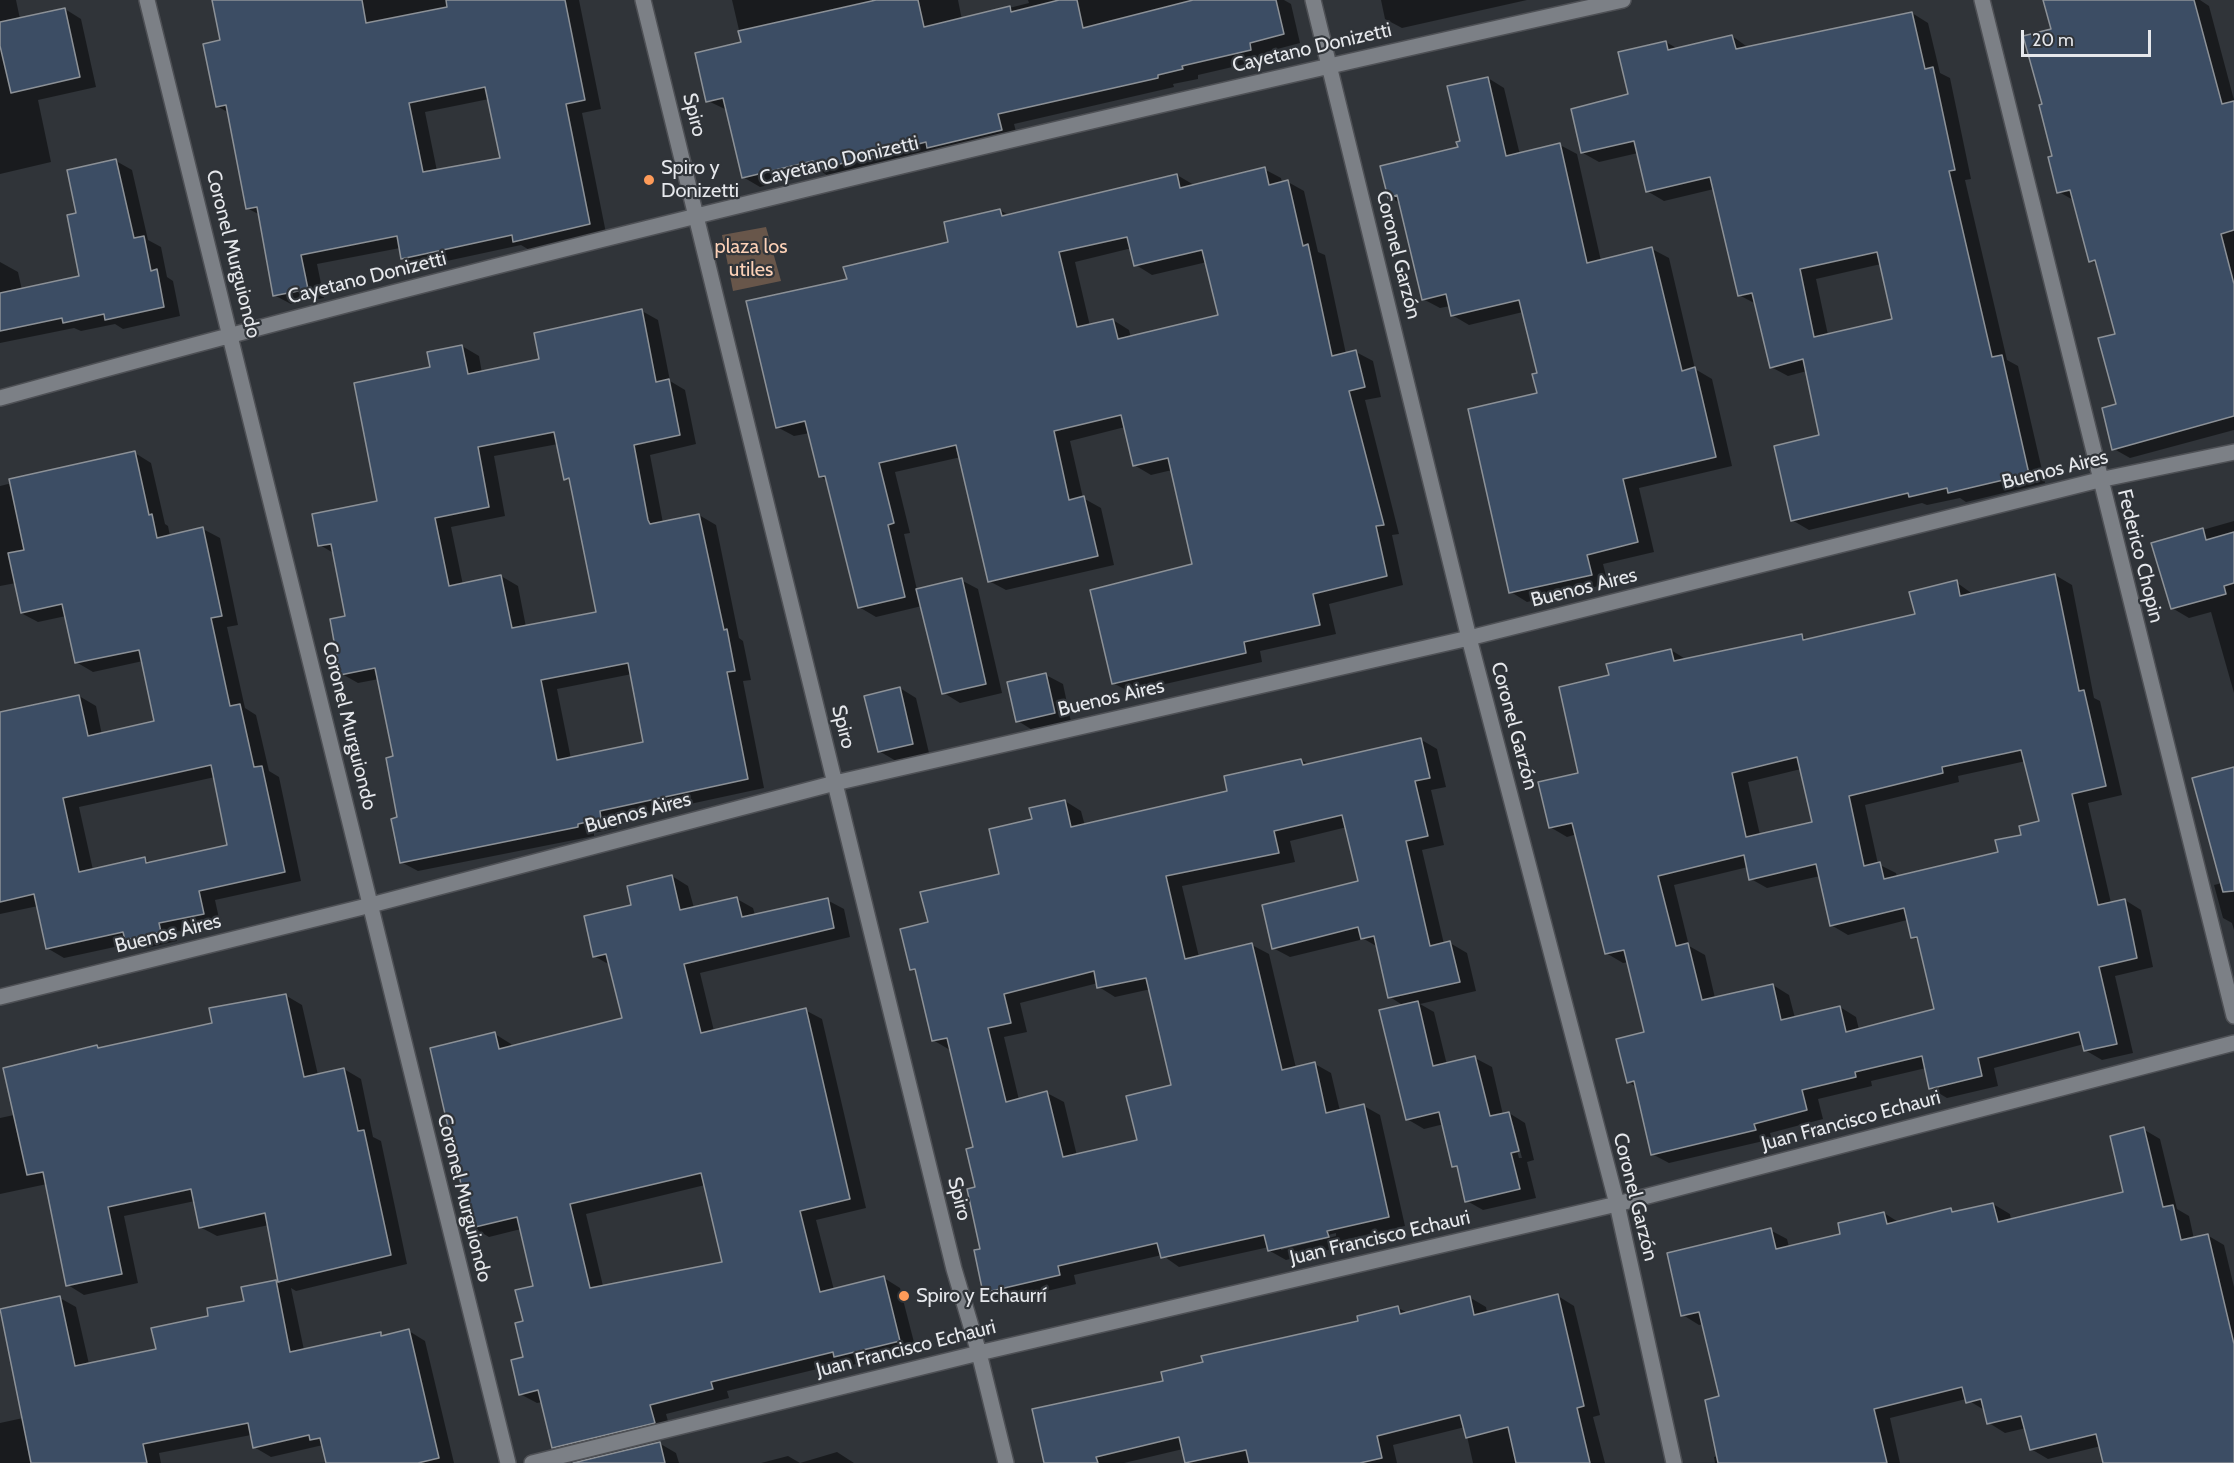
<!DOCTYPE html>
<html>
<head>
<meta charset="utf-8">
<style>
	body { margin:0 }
	#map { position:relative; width:2234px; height:1463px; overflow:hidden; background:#303439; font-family:Cabin,sans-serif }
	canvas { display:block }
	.scale { position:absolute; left:2021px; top:30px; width:130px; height:27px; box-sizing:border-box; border:3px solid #e6e8ec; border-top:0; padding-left:8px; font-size:18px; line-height:21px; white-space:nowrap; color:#e6e8ec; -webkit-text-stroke:4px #303439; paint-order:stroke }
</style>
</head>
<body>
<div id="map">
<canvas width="2234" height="1463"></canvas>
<div class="scale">20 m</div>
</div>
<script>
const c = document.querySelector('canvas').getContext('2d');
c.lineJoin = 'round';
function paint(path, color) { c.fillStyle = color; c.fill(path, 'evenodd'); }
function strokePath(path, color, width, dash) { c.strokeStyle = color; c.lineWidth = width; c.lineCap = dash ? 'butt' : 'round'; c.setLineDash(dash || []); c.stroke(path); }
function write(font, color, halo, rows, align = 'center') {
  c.font = font + ' Cabin,sans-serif'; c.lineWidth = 4.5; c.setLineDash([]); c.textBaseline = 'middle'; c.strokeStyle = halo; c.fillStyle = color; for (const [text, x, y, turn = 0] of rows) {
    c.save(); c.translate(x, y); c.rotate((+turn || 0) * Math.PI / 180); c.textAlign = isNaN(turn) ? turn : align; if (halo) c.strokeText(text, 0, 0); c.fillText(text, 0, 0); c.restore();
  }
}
paint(new Path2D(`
	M766 227 781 281 733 291 722 235Z`), '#68564a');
paint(new Path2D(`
	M0 0H16L20 19 65 9 81 19 96 87 38 100 51 162 0 174Z
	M214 0H579L601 109 582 113 606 233 531 251 521 245 419 267 402 258 400 248 317 264 324 298 291 304 274 295 260 215 247 208 229 113 217 106 222 41ZM489 99 501 159 437 171 425 112Z
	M732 0H958L962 20 1029 3 1028 0H1284L1291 4 1300 43 1266 52 1267 59 1198 75V79L1173 84 1174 87 1014 124 1018 139 833 179 822 172 760 187 743 177 727 110 708 101 742 43Z
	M1381 0H1527L1402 28 1385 19Z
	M2045 0H2200L2209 6 2234 100V430L2130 458 2114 449 2118 405 2116 335 2098 265 2091 261 2075 201 2059 192 2044 105 2053 30Z
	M1912 13 1928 23 1940 73 1950 78 1971 179 1965 180 2007 360 2018 366 2045 483 1966 502 1960 498 1927 505 1922 503 1809 530 1792 520 1821 436 1807 371 1788 376 1771 367 1756 304 1739 295 1714 189 1664 201 1647 191 1638 153 1599 162 1583 153 1630 95 1666 42 1678 49 1732 36 1749 48ZM1881 264 1894 320 1828 335 1816 279Z
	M1488 78 1504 88 1520 155 1560 145 1577 154 1601 261 1652 249 1669 258 1695 369 1712 379 1732 466 1639 488 1654 552 1603 564 1608 584 1527 602 1511 592 1538 394V374L1523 312 1469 325 1452 315 1450 306 1440 308 1423 299 1400 203 1389 197 1459 148Z
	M116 161 132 170 148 240 161 247 167 277 173 281 180 316 123 329 115 324 81 331 74 328 0 343V262L18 272 22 290 81 277 77 214Z
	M1264 169 1281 178 1282 183 1288 182 1304 191 1318 252 1325 255 1346 354 1356 352 1373 361 1381 397 1365 400 1399 534 1392 535 1403 585 1329 604 1336 634 1260 651 1262 662 1130 692 1113 683 1193 565 1172 470 1151 475 1134 465 1125 427 1070 441 1083 498 1101 508 1114 565 1006 590 989 581 961 457 895 472 910 533 904 534 917 590 961 580 978 589 1002 693 960 703 944 693 922 606 876 617 859 607 827 481 820 476 810 433 794 436 777 427 848 280 950 243 1000 210 1010 216 1177 175 1194 185ZM1132 248 1136 265 1152 275 1207 262 1220 316 1131 338 1129 330 1113 320 1090 326 1075 262Z
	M642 311 658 320 670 381 685 390 696 444 650 455 663 523 699 515 716 525 739 638 743 641 751 680 743 681 764 788 616 820 617 828 594 833V836L418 871 401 862 395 757 379 679 358 683 342 674 347 617 335 554 320 545 378 502 431 368 462 346 479 356 482 373 541 361ZM558 444 565 479 572 482 598 613 526 627 518 586 501 576 463 585 451 527 505 516 494 456ZM632 674 645 743 571 759 557 689Z
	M135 453 151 463 165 524 168 526 170 536 203 529 220 538 238 625 227 627 245 708 256 715 269 771 279 777 301 881 215 900 220 923 175 932 177 941 143 949 133 943 64 958 47 948 38 906 0 914V712L79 696 96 706 102 735 156 723 143 661 93 672 76 662 66 616 38 622 21 613 16 583 0 586V486ZM215 777 229 846 152 863 144 859 93 870 79 807Z
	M2234 521V693L2211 612 2189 618 2172 608 2153 544Z
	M2055 575 2072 585 2094 698 2100 701 2122 795 2088 803 2111 903 2125 900 2141 910 2153 967 2115 976 2133 1053 2102 1060 2085 1050 2084 1044 1994 1068 1998 1086 1947 1098 1930 1088 1926 1068 1871 1081 1872 1086 1818 1099 1823 1119 1770 1133 1772 1139 1669 1163 1652 1154 1636 1087 1629 1082 1645 1034 1629 962 1623 963 1606 953 1577 834 1567 837 1550 827 1580 774 1611 676 1671 650 1687 660 1802 636 1809 640 1916 615 1956 582 1974 595ZM2026 761 2041 822 2000 853 1897 877 1896 873 1878 864 1865 805 1959 782 1958 776ZM1801 769 1814 823 1760 835 1748 782ZM1748 867 1751 879 1767 888 1820 876 1831 925 1848 935 1907 920 1912 937 1919 941 1935 1010 1859 1030 1856 1017 1840 1007 1795 1018 1789 995 1773 985 1715 998 1705 955 1689 946 1674 885Z
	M1046 675 1063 684 1071 722 1034 731 1018 721Z
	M900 688 916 698 929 753 896 761 879 751Z
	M1420 739 1437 749 1446 787 1431 790 1444 845 1422 850 1444 944 1450 943 1467 953 1476 991 1420 1004 1434 1012 1447 1065 1475 1058 1492 1067 1503 1115 1509 1113 1525 1123 1534 1160 1527 1162 1536 1198 1483 1210 1467 1201 1460 1169 1454 1166 1444 1124 1424 1129 1407 1119 1404 1006 1390 997 1378 947 1364 939 1290 957 1273 948 1360 882 1347 827 1290 841 1295 862 1182 886 1199 957 1252 945 1269 954 1296 1068 1315 1064 1331 1073 1340 1111 1364 1106 1380 1115 1405 1226 1343 1240 1345 1246 1286 1260 1270 1251 1269 1247 1179 1267 1162 1255 1074 1275 1076 1284 1001 1302 985 1292 975 1148 950 1050 933 1040 917 972 911 969 929 923 1001 875 1033 820 1065 801 1081 811 1085 826 1229 792 1301 760 1310 765ZM1098 983 1099 987 1115 997 1151 989 1173 1086 1139 1141 1077 1156 1064 1102 1047 1093 1019 1100 1004 1037 1027 1032 1020 1003ZM1510 1124H1513L1522 1158H1519ZM1336 1233V1236L1281 1250V1247Z
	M2234 768V930L2232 923 2223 918 2214 885 2222 883Z
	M672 876 688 886 694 908 737 899 753 908 755 915 827 900 844 909 850 937 700 973 714 1031 805 1010 822 1019 866 1208 816 1220 834 1290 884 1278 900 1288 916 1350 852 1365 846 1362 727 1391 729 1398 666 1414 671 1432 570 1457 553 1447 542 1402 537 1403 520 1394 525 1358 524 1322 535 1287 521 1229 489 1237 472 1227 495 1034 511 1044 512 1047 624 1019 610 965 594 956 633 906ZM705 1185 724 1263 603 1286 586 1214Z
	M285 995 302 1005 318 1075 344 1069 361 1079 373 1137 381 1141 407 1264 296 1291 291 1288 304 1350 380 1334 385 1336 409 1331 425 1341 454 1463H327L323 1445 271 1457 254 1447 251 1435 159 1453 161 1463H0V1423L23 1418 0 1311 60 1298 76 1307 89 1364 157 1351 210 1317 245 1302 275 1281 280 1284 269 1225 217 1236 200 1227 195 1201 124 1216 138 1283 84 1295 68 1285 47 1184 0 1194V1118L14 1115 97 1046 102 1049 214 1024 211 1009Z
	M2143 1129 2160 1139 2177 1209 2189 1216 2194 1239 2207 1235 2224 1245 2234 1287V1463H2105L2101 1446 2048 1459 2031 1449 2026 1428 2005 1433 1989 1423 1986 1411 1966 1399 1890 1418 1900 1463H1715L1714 1457 1718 1456 1721 1398 1703 1324 1699 1325 1683 1315 1770 1230 1787 1239 1789 1247 1842 1235 1884 1213 1900 1223 1951 1210 1956 1213 1993 1204 2010 1214 2011 1220 2125 1194Z
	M1558 1296 1574 1306 1600 1415 1593 1417 1605 1463H1473L1465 1427 1393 1445 1397 1463H1186L1183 1449 1124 1463H1046L1165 1382 1398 1308 1408 1313 1469 1297 1486 1307 1487 1313Z
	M659 1443 676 1453 679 1463H580Z
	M837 1452 854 1463H800Z
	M788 1456 800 1463H761Z`), '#0007');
const building = new Path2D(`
	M212 0H362L366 23 447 7 446 0H565L585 100 566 104 590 224 513 242 512 235 401 259 397 236 301 255 308 289 273 296 257 207 246 209 226 105 216 107 203 44 220 40ZM485 87 500 158 423 172 409 103Z
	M876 0H918L924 27 1010 6 1011 12 1059 0H1077L1083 28 1193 0H1276L1284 34 1250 43 1251 50 1182 66 1183 69 1158 75V78L998 114 1002 130 927 148 926 142 816 170 813 161 742 178 723 98 706 102 695 53 741 42 738 31Z
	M2043 0H2194L2222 104 2234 101V230L2221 234 2234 284V416L2112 450 2102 408 2116 404 2098 338 2115 334 2095 260 2089 262 2070 190 2057 193 2048 157 2052 156 2039 105 2042 104 2023 36 2051 29Z
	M65 8 80 77 11 93 0 46V22Z
	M1912 12 1925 69 1933 67 1955 170 1949 171 1992 357 2002 355 2029 474 1948 493 1947 488 1909 497 1908 493 1791 521 1774 446 1819 435 1803 359 1770 368 1752 293 1738 296 1710 177 1646 192 1634 141 1581 153 1571 109 1628 94 1618 52 1666 41 1668 50 1732 35 1736 49ZM1877 252 1892 319 1814 337 1800 269Z
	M1488 77 1506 156 1560 143 1587 263 1652 247 1682 371 1695 367 1716 457 1623 479 1638 542 1587 555 1592 575 1509 593 1468 409 1537 393 1532 374 1537 373 1519 300 1451 316 1446 294 1422 300 1397 195 1388 198 1380 166 1458 147 1456 142 1460 141 1447 86Z
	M116 159 134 238 144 236 151 271 157 269 164 307 105 320 104 314 63 323 62 318 0 331V293L79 276 67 215 76 213 67 170Z
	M1265 167 1269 185 1288 180 1303 246 1308 244 1332 356 1356 350 1365 387 1349 391 1384 525 1376 526 1387 576 1313 594 1320 625 1244 642 1246 653 1112 684 1090 590 1192 564 1168 458 1133 466 1121 415 1054 431 1069 500 1084 496 1098 556 988 582 956 445 879 463 894 523 888 525 905 597 858 608 825 476 819 477 805 421 776 428 746 301 847 279 843 267 948 242 944 222 1000 209 1002 216 1177 174 1180 188ZM1127 237 1134 266 1202 250 1218 315 1118 339 1113 319 1077 327 1059 252Z
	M642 309 656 382 669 379 680 435 634 445 648 520 650 524 699 514 724 630 727 629 735 671 727 672 748 779 600 811 601 819 578 824V827L400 863 391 819 397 817 386 758 393 756 375 668 340 675 330 619 345 616 331 544 318 546 312 514 377 501 354 383 430 367 427 352 462 345 468 374 539 359 534 333ZM554 432 564 480 569 478 596 612 512 628 501 575 449 586 435 518 489 507 478 447ZM628 663 643 742 557 760 541 680Z
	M135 451 149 515 152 514 157 538 203 527 222 616 211 618 230 706 240 704 254 767 262 766 285 872 199 891 204 914 159 923 161 932 125 940 123 932 46 949 34 894 0 902V712L79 695 88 736 154 721 139 650 75 663 62 604 21 613 8 553 24 550 9 479ZM211 765 227 845 146 863 145 857 79 872 63 798Z
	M2203 528 2206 540 2234 532V583L2224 586 2226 594 2171 609 2151 543Z
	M2055 574 2079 691 2084 690 2106 786 2072 794 2098 905 2125 899 2137 958 2099 967 2117 1044 2084 1051 2079 1032 1978 1058 1982 1076 1929 1089 1922 1056 1855 1072 1856 1077 1802 1090 1807 1110 1754 1124 1756 1130 1651 1155 1634 1081 1627 1083 1616 1039 1644 1032 1624 950 1605 954 1572 823 1549 828 1538 782 1578 773 1559 687 1609 675 1606 664 1671 649 1674 661 1802 634 1803 640 1915 614 1909 592 1957 580 1960 596ZM2021 750 2039 821 2019 826 2021 835 1995 840 1998 852 1884 879 1880 862 1864 866 1849 796 1943 773 1942 767ZM1797 757 1812 822 1746 837 1732 773ZM1744 855 1749 880 1816 864 1830 926 1904 908 1911 938 1917 937 1934 1009 1846 1032 1840 1006 1781 1020 1773 984 1702 1000 1688 943 1676 946 1658 876Z
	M962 578 986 684 942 694 916 589Z
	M1046 673 1055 713 1016 722 1007 682Z
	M900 687 913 744 878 752 864 696Z
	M1421 738 1430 778 1415 781 1428 836 1406 841 1430 946 1450 941 1460 982 1388 998 1374 936 1361 939 1358 927 1272 949 1262 905 1358 881 1342 815 1274 831 1279 853 1166 876 1185 959 1252 943 1282 1070 1315 1062 1326 1113 1364 1104 1389 1217 1327 1231 1329 1237 1268 1251 1264 1235 1161 1258 1157 1243 1058 1266 1060 1275 983 1293 974 1250 980 1249 967 1189 975 1187 966 1149 973 1147 947 1038 932 1041 915 969 910 970 900 929 928 922 920 892 999 874 989 829 1032 819 1029 808 1065 800 1071 827 1227 791 1224 776 1301 759 1303 765ZM1094 971 1097 988 1146 978 1171 1085 1126 1096 1137 1140 1063 1157 1047 1091 1006 1102 988 1028 1011 1023 1004 994Z
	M2234 767V891L2223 892 2192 778Z
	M672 875 680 910 737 897 742 917 828 898 834 928 684 964 701 1033 806 1008 850 1199 800 1211 820 1292 884 1276 900 1341 834 1357 833 1352 711 1382 713 1389 650 1405 655 1423 552 1448 538 1390 519 1395 511 1360 523 1357 515 1323 523 1321 515 1290 533 1286 517 1217 471 1228 430 1048 495 1032 499 1049 622 1018 606 954 593 957 584 916 631 905 627 886ZM701 1173 722 1262 590 1288 570 1204Z
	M286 994 304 1077 344 1068 358 1131 364 1130 391 1255 278 1282 265 1213 199 1228 191 1189 108 1207 122 1274 66 1286 43 1172 27 1175 3 1068 97 1045 98 1048 212 1023 209 1008Z
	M1418 1001 1433 1066 1475 1056 1490 1116 1509 1112 1519 1151 1511 1153 1520 1189 1465 1202 1457 1166 1452 1167 1439 1112 1406 1120 1379 1010Z
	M2144 1127 2163 1207 2173 1205 2181 1240 2208 1234 2234 1344V1463H2103L2096 1434 2030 1450 2021 1416 1987 1424 1981 1399 1966 1403 1962 1387 1874 1409 1887 1463H1718L1705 1400 1719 1396 1699 1312 1681 1316 1667 1253 1771 1228 1776 1249 1840 1234 1838 1223 1884 1212 1887 1224 1951 1208 1952 1212 1993 1203 1998 1222 2123 1192 2110 1136Z
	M276 1280 290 1352 381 1332V1336L409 1329 439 1458 418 1463H326L320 1438 310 1440 309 1435 253 1448 248 1423 143 1444 147 1463H31L0 1309 60 1296 75 1366 156 1349 151 1328 208 1316 207 1308 244 1301 241 1287Z
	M1558 1294 1584 1406 1577 1408 1590 1463H1516L1508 1427 1466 1438 1460 1415 1377 1436 1382 1458 1360 1463H1249L1246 1450 1185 1463 1179 1437 1096 1457 1098 1463H1044L1032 1409 1163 1381 1161 1372 1203 1362 1201 1356 1358 1321 1357 1316 1398 1306 1400 1314 1470 1296 1474 1315Z
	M660 1442 665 1463H573Z`);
paint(building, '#3c4d64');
strokePath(building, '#8c9197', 1.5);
const street = new Path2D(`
	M147 0 508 1463
	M643 0 954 1269 979 1353 1006 1463
	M1313 0 1469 638 1617 1204 1674 1463
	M1982 0 2234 1016
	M0 398C537 249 1079 121 1623 0
	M0 997 371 905 835 783 1469 638 2099 480 2234 452
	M532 1463 979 1353 1617 1204 2234 1043`);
strokePath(street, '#4e5055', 18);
strokePath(street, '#7c8086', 15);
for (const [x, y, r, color] of [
	[649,180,6,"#fe9b59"],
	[904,1296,6,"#fe9b59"]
]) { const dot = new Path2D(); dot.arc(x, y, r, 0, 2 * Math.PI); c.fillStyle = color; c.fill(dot); strokePath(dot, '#303439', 2); }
write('20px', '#e6e8ec', '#303439', [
	["Cayetano Donizetti",1312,48,-13],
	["Spiro",694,115,76],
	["Cayetano Donizetti",839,161,-13],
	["Coronel Murguiondo",233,254,76],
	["Coronel Garzón",1398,255,76],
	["Cayetano Donizetti",367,278,-14],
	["Buenos Aires",2055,470,-14],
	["Federico Chopin",2140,556,76],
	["Buenos Aires",1584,588,-14],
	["Buenos Aires",1111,698,-13],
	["Coronel Murguiondo",349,726,76],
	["Coronel Garzón",1514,726,75],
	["Spiro",843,727,76],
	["Buenos Aires",638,813,-15],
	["Buenos Aires",168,934,-14],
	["Juan Francisco Echauri",1851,1121,-15],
	["Coronel Garzón",1635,1197,76],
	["Coronel Murguiondo",464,1198,76],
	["Spiro",959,1199,76],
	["Juan Francisco Echauri",1380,1238,-13],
	["Juan Francisco Echauri",906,1349,-14]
]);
write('20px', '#e6e8ec', '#303439', [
	["Spiro y",661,168],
	["Donizetti",661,191],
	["Spiro y Echaurrí",916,1296]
], 'left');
write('20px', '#fcd1b7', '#303439', [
	["plaza los",751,247],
	["utiles",751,270]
]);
</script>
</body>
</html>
